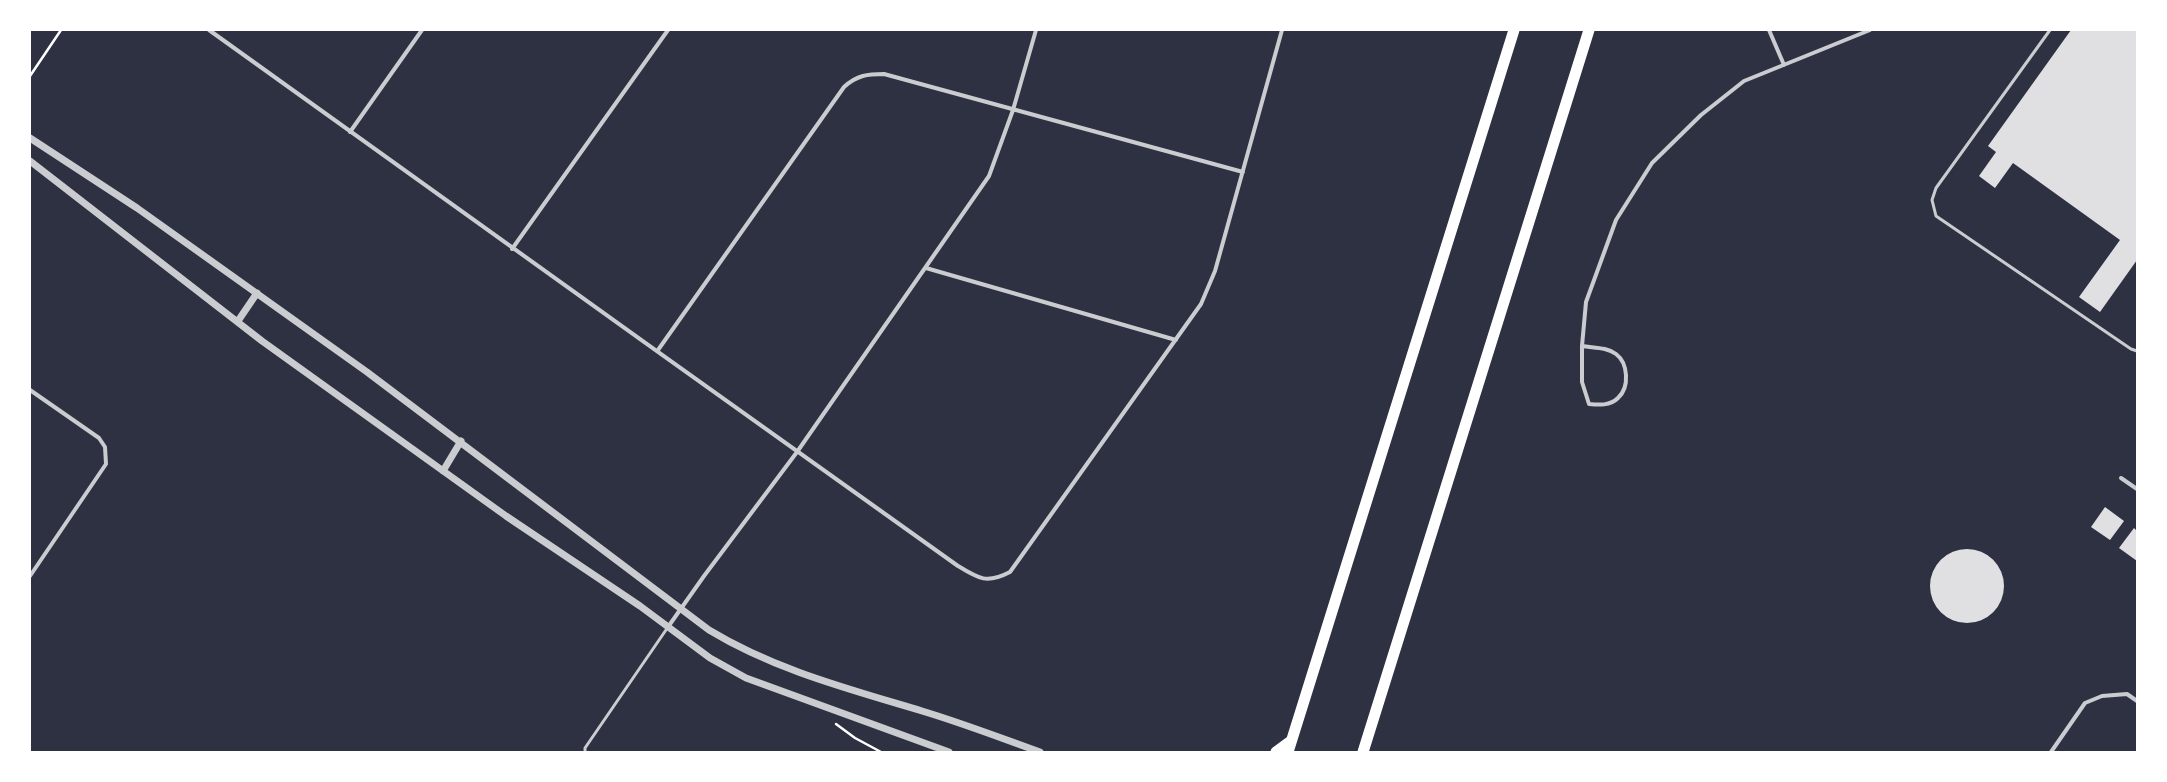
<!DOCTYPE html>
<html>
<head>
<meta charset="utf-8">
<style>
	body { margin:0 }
	#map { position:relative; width:2167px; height:782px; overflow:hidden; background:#2d3142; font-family:"Golos Text",sans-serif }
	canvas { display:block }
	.frame { position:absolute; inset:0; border:31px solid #fff; pointer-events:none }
</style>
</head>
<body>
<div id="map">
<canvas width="2167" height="782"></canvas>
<div class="frame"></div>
</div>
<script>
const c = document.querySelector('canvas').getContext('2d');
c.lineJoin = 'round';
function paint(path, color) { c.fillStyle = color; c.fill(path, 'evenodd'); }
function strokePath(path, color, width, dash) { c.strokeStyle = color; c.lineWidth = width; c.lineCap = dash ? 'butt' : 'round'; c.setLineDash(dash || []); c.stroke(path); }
paint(new Path2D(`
	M2071 30H2137V260L2100 312 2079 297 2120 240 2013 163 1995 188 1979 176 1996 152 1988 146Z
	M2105 507 2124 521 2110 540 2091 527Z
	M2134 528 2137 531V561L2119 548Z
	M1930 586a37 37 0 1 1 74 0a37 37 0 1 1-74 0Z`), '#e0e0e3');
strokePath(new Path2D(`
	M30 76 61 30
	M836 724 855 738 881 752`), '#fff', 2.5);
strokePath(new Path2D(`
	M2050 30 1936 188 1932 200 1936 216 2131 349 2137 351
	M585 752V748L668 627`), '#caccd0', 3);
strokePath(new Path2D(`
	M209 30C458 209 708 388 958 566 979 579 987 584 1010 572L1201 304 1215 271 1282 30
	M1769 30 1784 65
	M350 132 422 30
	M512 249 668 30
	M926 268 1176 340
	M1582 346C1593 348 1607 347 1616 354 1628 363 1630 387 1618 398 1610 406 1599 405 1589 404L1582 382V346L1586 302 1616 220 1652 163 1701 115 1744 81 1870 30
	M658 350 844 87C857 75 868 74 884 74L1243 172
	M30 390 99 438 105 447 106 464 30 576
	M2121 478 2137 489
	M668 627 704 576 797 452 989 176 1013 110 1036 30
	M2051 752 2085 703 2102 696 2127 694 2137 701`), '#caccd0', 4);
strokePath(new Path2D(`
	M30 138 137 208 367 372 709 630C775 670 849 689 922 711 962 723 1001 738 1040 752
	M30 161 262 341 506 516 640 606 710 658 746 678 949 752
	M238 321 257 293
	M443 471 461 441`), '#caccd0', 7);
strokePath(new Path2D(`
	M1276 752 1291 741
	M1288 752 1514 30
	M1363 752 1589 30`), '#fff', 11);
</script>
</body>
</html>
